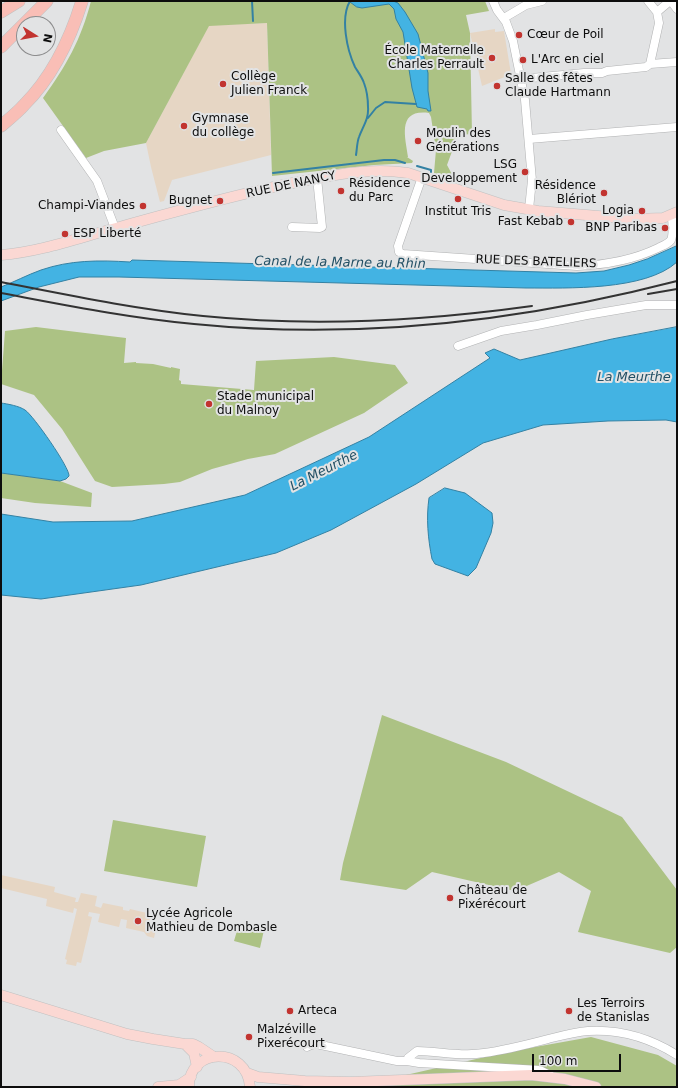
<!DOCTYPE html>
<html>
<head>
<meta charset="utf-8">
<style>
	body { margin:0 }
	#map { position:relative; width:678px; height:1088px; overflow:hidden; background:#e2e3e4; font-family:"DejaVu Sans",sans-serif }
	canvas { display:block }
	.frame { position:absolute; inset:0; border:2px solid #0d0d0d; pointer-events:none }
	.north { position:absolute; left:16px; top:16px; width:40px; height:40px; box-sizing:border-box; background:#e2e3e4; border:1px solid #8d8d8e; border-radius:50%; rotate:101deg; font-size:11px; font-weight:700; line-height:16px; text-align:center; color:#0d0d0d }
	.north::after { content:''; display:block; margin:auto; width:14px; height:18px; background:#c23430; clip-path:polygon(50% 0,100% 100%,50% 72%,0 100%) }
	.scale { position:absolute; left:532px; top:1054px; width:89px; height:18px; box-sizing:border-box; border:2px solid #0d0d0d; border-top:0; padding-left:5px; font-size:12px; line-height:14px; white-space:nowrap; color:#0d0d0d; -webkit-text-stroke:3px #e2e3e4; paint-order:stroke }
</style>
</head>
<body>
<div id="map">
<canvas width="678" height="1088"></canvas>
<div class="frame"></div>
<div class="north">N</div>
<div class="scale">100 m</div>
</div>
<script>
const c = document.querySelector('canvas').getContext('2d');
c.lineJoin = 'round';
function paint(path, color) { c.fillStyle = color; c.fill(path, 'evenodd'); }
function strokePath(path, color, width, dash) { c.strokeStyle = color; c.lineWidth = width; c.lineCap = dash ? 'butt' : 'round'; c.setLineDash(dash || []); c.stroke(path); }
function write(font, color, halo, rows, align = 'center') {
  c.font = font + ' "DejaVu Sans",sans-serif'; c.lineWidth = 4; c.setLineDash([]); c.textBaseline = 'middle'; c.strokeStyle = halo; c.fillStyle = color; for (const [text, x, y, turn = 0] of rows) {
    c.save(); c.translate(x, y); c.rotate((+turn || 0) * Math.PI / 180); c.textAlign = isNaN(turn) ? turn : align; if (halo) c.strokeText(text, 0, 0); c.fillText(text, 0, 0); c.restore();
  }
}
paint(new Path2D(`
	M267 23 271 155 172 180 164 201 160 202 151 167 146 143 209 25Z
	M495 29V32L504 31 512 80 511 81 507 76 482 86 470 33Z
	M1 875 55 887 54 892 76 898 75 902H78L81 893 97 896 95 906 101 908 103 903 123 907V910L129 911 130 909 151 914 149 922 157 924 154 938 147 936 144 932 126 928 127 920 121 919 119 927 98 922 100 914 89 912 88 916 92 917 81 963 77 962 76 966 66 964 67 960 65 959 77 909 74 908 73 913 46 906 47 899 1 888Z`), '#e6d6c4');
paint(new Path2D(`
	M91 1H485L489 11 466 15 470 33 472 134 458 135 447 165 455 180 434 173 436 150 431 117 429 113C397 109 405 136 408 157H407L413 161 412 163 374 165 272 176 267 23 209 26 146 143 104 151 86 158 43 98C66 66 81 40 91 1Z
	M36 327 126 338 124 363 136 362V363L153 364 171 368V367L180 369 179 380 181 381V384L254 390 256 361 334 357 395 365 408 383 364 413 275 454 248 459 212 469 180 482 164 484 112 487 95 481 62 429 34 395 1 384 5 331Z
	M1 473 60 481 92 493 91 507 35 503 1 498Z
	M382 715 506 762 622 817 677 890V947L670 953 578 932 591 891 559 872 515 891 432 872 406 890 340 880 343 863Z
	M113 820 206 836 197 887 104 871Z
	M239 924 264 930 260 948 234 941Z
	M591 1037 658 1055 677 1066V1087H353L507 1052Z`), '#acc284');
const water = new Path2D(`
	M349 1H393L398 3 405 12 418 34 428 73V91L431 111H428L427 109 417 107 412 88 403 32 396 19 394 9 389 4 362 8 357 7Z
	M677 246V262C645 291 567 288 526 288L119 277H79L39 287 1 301V287C14 282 27 275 41 270 70 260 99 260 130 262L132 260 576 273 604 271 629 265 647 259Z
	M677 327V422L666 420 608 421 543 425 483 443 416 484 331 530 276 553 141 585 41 599 1 595V514L53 522 132 521 245 495 369 437 490 358 485 353 494 349 520 360 612 339Z
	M1 403C8 404 19 406 25 410 33 415 70 468 69 476L66 479 60 481 1 473Z
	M445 488 465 493 492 513 493 523 491 533 476 568 468 576 435 564 432 559C428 539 426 518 429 498Z`);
paint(water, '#43b3e3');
strokePath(water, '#3381a3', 1);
strokePath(new Path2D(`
	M252 1 253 21
	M350 1C340 18 347 50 355 67 358 72 362 77 364 83 367 91 368 99 368 107 369 119 363 126 359 137 357 142 357 149 356 155
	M368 118 376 108 385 102 416 104
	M417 166 431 170V172
	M273 173 384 160H395L405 163`), '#3381a3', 2);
const minor = new Path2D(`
	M493 1 497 10 506 22 513 41 525 100 531 169 532 180 529 209
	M648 1 657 12 659 23 650 64
	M671 1 677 9
	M657 12 670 1
	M504 18 526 5 542 1
	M521 79 584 73H602L607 71 646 67 650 64 677 62
	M61 130 97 181 115 228
	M529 139 677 127
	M422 177 398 246 399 252 403 254 577 266C605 265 633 260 658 248 662 246 668 244 671 240 674 233 672 223 672 215
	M292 227 320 228 322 227 317 178
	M458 346 501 331 537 325 587 315 646 305H677
	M307 1047 311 1045 316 1044 397 1061H407L408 1058 417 1051C439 1051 461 1057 484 1053 507 1050 529 1044 552 1038 564 1035 576 1032 588 1031 620 1029 650 1038 677 1055
	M407 1061 419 1063 540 1070 550 1075`);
const major = new Path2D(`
	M1 255C40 252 78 238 116 228 173 212 230 196 288 184 328 176 367 167 408 173L504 205 538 211 634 219 663 218 677 212
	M1 995 127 1034 153 1039 185 1044H193L199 1047 214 1057
	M185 1044 194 1053 197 1067
	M247 1073 258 1077 305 1081 351 1082 531 1075 565 1079 596 1087
	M158 1087 179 1085 191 1077
	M189 1087C188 1048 247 1045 250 1087`);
const highway = new Path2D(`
	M1 12 19 1
	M24 24 47 1
	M1 47 24 24
	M1 126C9 119 17 113 24 105 53 76 70 40 82 1`);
strokePath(minor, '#b1b2b3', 9);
strokePath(major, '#c0c0c0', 11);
strokePath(highway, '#c0c0c0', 13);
strokePath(minor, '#fff', 8);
strokePath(major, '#fbd8d3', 10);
strokePath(highway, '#f9beb6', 12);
strokePath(new Path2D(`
	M1 282C68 295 135 309 203 316 312 327 424 321 532 306
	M1 293C65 305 129 318 194 324 356 340 519 322 677 281
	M648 294 677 289`), '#333', 2);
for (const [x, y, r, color] of [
	[519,35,4,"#c23430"],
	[492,58,4,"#c23430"],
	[523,60,4,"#c23430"],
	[223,84,4,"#c23430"],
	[497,86,4,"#c23430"],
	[184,126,4,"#c23430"],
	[418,141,4,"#c23430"],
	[525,172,4,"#c23430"],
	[341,191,4,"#c23430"],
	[604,193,4,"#c23430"],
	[458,199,4,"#c23430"],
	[220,201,4,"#c23430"],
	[143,206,4,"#c23430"],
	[642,211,4,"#c23430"],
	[571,222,4,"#c23430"],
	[665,228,4,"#c23430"],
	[65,234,4,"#c23430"],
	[209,404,4,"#c23430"],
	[450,898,4,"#c23430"],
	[138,921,4,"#c23430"],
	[290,1011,4,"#c23430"],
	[569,1011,4,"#c23430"],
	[249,1037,4,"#c23430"]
]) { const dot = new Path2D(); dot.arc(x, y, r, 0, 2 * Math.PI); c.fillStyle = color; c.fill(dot); strokePath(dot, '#e2e3e4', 1.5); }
write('12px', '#0d0d0d', '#e2e3e4', [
	["Cœur de Poil",527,35],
	["École Maternelle",484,51,"right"],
	["Charles Perrault",484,65,"right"],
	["L'Arc en ciel",531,60],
	["Collège",231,77],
	["Julien Franck",231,91],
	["Salle des fêtes",505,79],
	["Claude Hartmann",505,93],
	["Gymnase",192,119],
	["du collège",192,133],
	["Moulin des",426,134],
	["Générations",426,148],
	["LSG",517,165,"right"],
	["Developpement",517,179,"right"],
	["Résidence",349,184],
	["du Parc",349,198],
	["Résidence",596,186,"right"],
	["Blériot",596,200,"right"],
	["Bugnet",212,201,"right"],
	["Champi-Viandes",135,206,"right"],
	["Logia",634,211,"right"],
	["Institut Tris",458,212,"center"],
	["Fast Kebab",563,222,"right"],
	["BNP Paribas",657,228,"right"],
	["ESP Liberté",73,234],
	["Stade municipal",217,397],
	["du Malnoy",217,411],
	["Château de",458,891],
	["Pixérécourt",458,905],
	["Lycée Agricole",146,914],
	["Mathieu de Dombasle",146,928],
	["Les Terroirs",577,1004],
	["de Stanislas",577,1018],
	["Arteca",298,1011],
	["Malzéville",257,1030],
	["Pixerécourt",257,1044]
], 'left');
write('12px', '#0d0d0d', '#e2e3e4', [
	["RUE DE NANCY",291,185,-12],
	["RUE DES BATELIERS",536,262,2]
]);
write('italic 13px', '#235065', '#e2e3e4', [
	["Canal de la Marne au Rhin",340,263,1],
	["La Meurthe",634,378],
	["La Meurthe",324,471,-27]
]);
</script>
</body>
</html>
